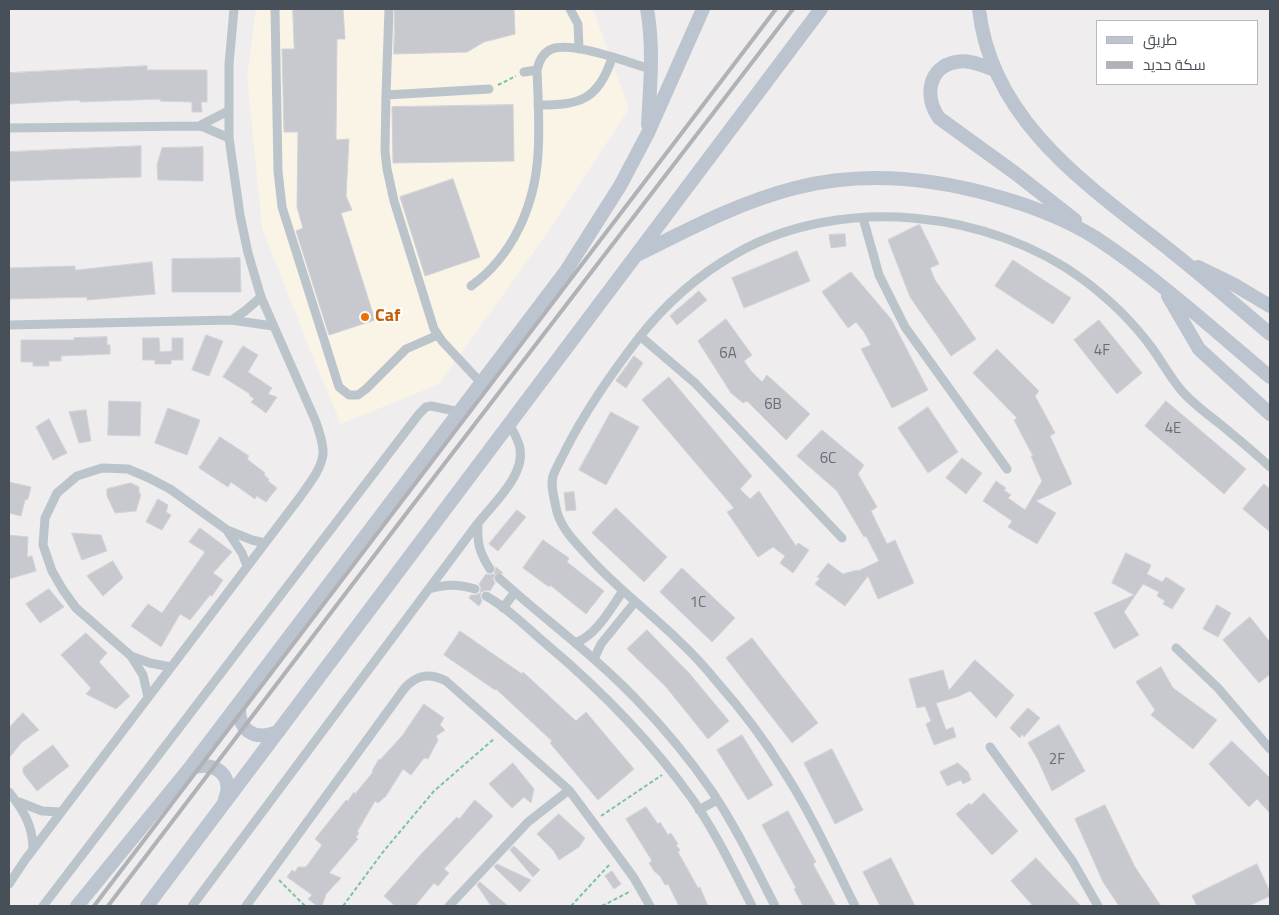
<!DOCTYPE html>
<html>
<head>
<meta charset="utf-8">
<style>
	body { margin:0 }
	#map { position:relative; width:1279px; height:915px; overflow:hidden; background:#efeded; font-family:"Titillium Web",Cairo,sans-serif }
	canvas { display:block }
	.frame { position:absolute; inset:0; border:10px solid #475058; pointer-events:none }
	.legend { position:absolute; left:1096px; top:20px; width:162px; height:65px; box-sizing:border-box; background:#fff; border:1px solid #b5b9bc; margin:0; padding:6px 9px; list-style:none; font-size:15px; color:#475058 }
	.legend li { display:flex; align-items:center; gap:10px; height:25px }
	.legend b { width:25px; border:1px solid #b5b9bc }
</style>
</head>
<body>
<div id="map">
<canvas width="1279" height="915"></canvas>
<div class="frame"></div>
<ul class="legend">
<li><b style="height:6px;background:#bcc5cf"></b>طريق</li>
<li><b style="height:6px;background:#b0b2b7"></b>سكة حديد</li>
</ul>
</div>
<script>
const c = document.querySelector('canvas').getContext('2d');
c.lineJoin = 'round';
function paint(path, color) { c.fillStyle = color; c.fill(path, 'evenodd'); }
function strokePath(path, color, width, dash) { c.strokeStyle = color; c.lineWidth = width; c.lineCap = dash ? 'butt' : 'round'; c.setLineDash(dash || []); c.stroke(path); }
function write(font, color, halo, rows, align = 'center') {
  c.font = font + ' "Titillium Web",sans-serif'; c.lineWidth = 4.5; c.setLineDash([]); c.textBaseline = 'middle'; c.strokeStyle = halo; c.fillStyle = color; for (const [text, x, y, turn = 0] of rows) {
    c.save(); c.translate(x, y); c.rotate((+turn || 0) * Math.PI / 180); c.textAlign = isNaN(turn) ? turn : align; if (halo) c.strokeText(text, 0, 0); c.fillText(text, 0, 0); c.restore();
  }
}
paint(new Path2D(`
	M256 9H593L629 109 545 236 439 384 341 424 310 350 262 228 247 78Z`), '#faf4e7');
const building = new Path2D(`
	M293 9H343L345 39H337L336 140 349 139 346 196 352 210 341 213 375 320 329 335 296 231 303 228 297 207 298 132H284L282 49H294Z
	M395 9H514L515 34 484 42 467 52 394 54Z
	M147 66V70H207V102H201L202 112H192V102L160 101 161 99 80 102V100L9 104V73Z
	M513 105 514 161 393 163 392 107Z
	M141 146V177L9 181V152Z
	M203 147V181L158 180 157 165 162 148Z
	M453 179 480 257 425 276 400 197Z
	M918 225H920L939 264 930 268 935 280 976 339 951 356 910 297 888 240Z
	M845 234 846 246 831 248 829 235Z
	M797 251 810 281 744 308 732 278Z
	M240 258 241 292H172V259Z
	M1013 260 1071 298 1053 324 995 286Z
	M152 262 155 294 87 300V297L9 299V268L75 266V270Z
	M851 272 891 319 928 390 892 408 861 349 871 345 864 332 856 322 848 328 822 292Z
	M699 291 707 300 677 325 670 316Z
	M726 319 752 355 744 361 751 371 762 382 767 375 810 414 786 440 747 401 743 403 731 393 698 341Z
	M1099 320 1142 373 1117 394 1074 340Z
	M206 335 223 341 209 376 192 370Z
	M107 337V345H110V354L61 356V361H49V366H33V362H21V340H74V338Z
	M143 338H159L160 352 172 351V338H183V360H171V364H155V360H143Z
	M243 346 258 355 248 372 272 388 268 394 277 397 266 413 251 402 254 399 249 395 250 394 223 377Z
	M997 349 1039 391 1035 396 1055 433 1050 436 1072 484 1036 501 1056 513 1037 544 1008 527 1012 521 983 501 996 481 1006 488 1004 490 1011 495 1008 498 1025 510 1042 481 1031 456H1033L1014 420 1017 418 973 373Z
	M634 356 643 363 626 388 616 381Z
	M669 377 752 476 740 489 750 499 759 491 796 546 798 543 809 550 793 573 780 563 785 556 773 547 758 557 727 512 734 508 642 400Z
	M109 401 141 402 140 436 108 435Z
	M1166 401 1246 469 1224 494 1145 426Z
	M928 407 958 452 928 473 898 428Z
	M168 408 200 420 187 455 155 443Z
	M86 410 91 441 79 443 69 412Z
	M611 412 639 427 606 485 579 470Z
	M49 419 67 453 53 460 36 427Z
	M822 430 864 465 858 474 877 507 871 511 887 544 895 540 914 583 878 599 868 576 845 606 815 584 820 578 817 577 828 563 843 574 857 570 858 571 879 561 866 536 864 537 837 491 797 456Z
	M220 437 249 456 247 459 265 473 264 475 269 479 268 481 277 488 266 502 257 496 255 499 231 482 228 487 199 468Z
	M962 458 982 473 966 494 946 478Z
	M9 482 31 487 28 499 25 500 21 516 9 513Z
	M131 483 139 487V494H141L136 511 115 513 107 496V489Z
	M1264 484 1270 489V532L1243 509Z
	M574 492 576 510 566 511 564 493Z
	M158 499 168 505 166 512 171 515 162 530 146 522Z
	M616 508 667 557 644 582 592 533Z
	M517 510 526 517 498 551 489 544Z
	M200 528 232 552 213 573 223 580 212 596 210 595 190 620 180 614 161 647 131 626 148 604 162 613 205 552 189 542Z
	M72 533 101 535 107 551 82 560Z
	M9 535 28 537 27 557 32 556 36 571 9 579Z
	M543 540 569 558 567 562 604 591 586 614 550 585 549 587 523 568Z
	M1126 553 1151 565 1147 574 1162 582 1166 577 1185 589 1172 609 1163 604 1165 601 1157 596 1159 592 1143 584 1124 612 1139 635 1114 649 1094 613 1134 595 1112 583Z
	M113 561 123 578 103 596 87 576Z
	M496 567 503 573 495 574 493 579 495 583 490 591 486 590 481 592 480 596 482 601 479 606 469 598 471 595H476L480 593 481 588 479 584 486 574 490 575 494 574Z
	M682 568 735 618 712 642 660 592Z
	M49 589 64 607 40 623 26 604Z
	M1217 605 1231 613 1218 637 1203 629Z
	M1250 617 1270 642V674L1259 683 1223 640Z
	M647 630 689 673 729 721 708 739 666 687 627 649Z
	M460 631 522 674 523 672 576 721 586 712 634 769 598 800 550 743 552 741 496 689 495 690 444 655Z
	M86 633 107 653 99 662 130 696 116 709 86 694 91 688 61 655Z
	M752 638 818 723 792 743 726 658Z
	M975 660 1014 695 996 718 970 691 957 697 936 703 946 730 953 727 956 737 934 745 926 724 931 721 925 706 917 708 909 679 943 670 949 690Z
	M1161 667 1173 688 1217 720 1193 749 1151 715 1155 710 1136 682Z
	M424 704 444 718 440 725 445 730 436 736 438 740 428 759 424 758 411 775 403 769 386 796 378 803 375 801 357 832 359 833 356 837 358 839 329 873 341 878 326 894 322 906H317L308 899 312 895 287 877 292 870 295 872 298 867H306L322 845 315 839 346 800 348 801 354 792 355 794 373 772 372 771 379 759 380 760 402 736Z
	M1028 708 1040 718 1024 737 1022 734 1020 738 1010 728Z
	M23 713 39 730 22 742 9 758V728Z
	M1059 725 1085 771 1052 791 1037 758 1028 743Z
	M742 735 773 785 748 800 717 750Z
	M1232 741 1270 778V813L1257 799 1249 807 1209 764Z
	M53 745 69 766 37 791 23 773V768Z
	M832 749 863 810 835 824 804 763Z
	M513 763 534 789 531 803 524 797 512 808 489 784Z
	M958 763 968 772 971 780 963 784 961 780 947 786 940 772Z
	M984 793 1018 831 992 855 956 814 969 803 971 805Z
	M475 800 493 816 444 869 449 873 438 886 434 883 415 906H395L384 896 423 852 457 817 459 819Z
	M1105 805 1135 867 1161 906H1119L1103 882 1075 819Z
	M646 807 658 824 660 822 668 835 671 833 678 844 676 845 680 850 678 852 698 888 700 887 708 906H679L668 884 665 885 660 876 654 871 649 863 652 861 626 819Z
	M788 811 816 862 813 864 836 906H803L794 889 796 888 762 825Z
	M559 814 585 838 579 847 559 860 554 851 537 834Z
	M514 846 540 870 533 877 510 850Z
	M891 858 915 906H880L863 872Z
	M1036 858 1081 906H1033L1011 881Z
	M497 864 531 880 520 892 494 867Z
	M1257 864 1270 892V896L1249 906H1197L1192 896Z
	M612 871 621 884 614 889 605 876Z
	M480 882 508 906H491L477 885Z`);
paint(building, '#c7c9cf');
strokePath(building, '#d1d3d8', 1);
strokePath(new Path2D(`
	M498 85 516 76
	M601 816 662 775
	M279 880 305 906
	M343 906 383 852 434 791 495 738
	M571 906 610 864
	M602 906 631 891`), '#79c5a1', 2, [4, 2.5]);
strokePath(new Path2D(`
	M275 9 278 171 282 207 339 387 349 395H358L366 389 406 349 438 335
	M389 9 386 95 385 151 387 169 394 201 434 329 442 341 482 384
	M570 9 578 24 579 49
	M524 72 537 70
	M386 95 489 89
	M538 105C579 105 598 101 612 58
	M199 126 228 111
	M9 128 199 126 206 128 229 138
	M863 218 879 275 905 327 1007 469
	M471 286C513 256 535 205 538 154 540 126 538 98 537 70 539 61 543 52 552 49 573 41 629 63 651 69
	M232 320 245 311 261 297
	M9 325 231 320 273 326
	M640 336 695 383 842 538
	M478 523C477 543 479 552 490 569
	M228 532 242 553 247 566
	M499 578C544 619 594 655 636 699 663 727 689 758 711 790 736 827 755 867 775 906
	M429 589C446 584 458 584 475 589
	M486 596C508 608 526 627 545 643 601 690 651 741 693 800 716 833 734 871 752 906
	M503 608 515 592
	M575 643C597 635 610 609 623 591
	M1176 648 1218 688 1270 749
	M131 656 150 663 171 667
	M594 659 601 644 635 602
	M148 697 143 675 131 656 76 608 63 590 52 571 43 545 45 518 57 493 77 476 102 468 128 469 149 478 170 489 227 530 252 540 265 543
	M990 747 1073 862 1098 906
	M9 792C23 810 33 825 33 849
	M19 802 42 811 61 812
	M699 810 717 800
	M9 884 25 860 300 497C309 484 321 470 323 454 324 444 319 432 316 422L261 297 248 253 240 215 229 138V64L234 9
	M43 906 419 414 426 407 431 406 460 412
	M192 906 478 523C493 504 525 475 520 449 519 440 513 432 509 423
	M246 906 404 689C416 675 429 672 446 681L569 790 618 856 634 878 650 906
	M449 906 528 822 569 790
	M855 906C832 860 811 813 783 770 764 739 741 709 717 682 705 667 691 652 677 639 647 610 613 585 586 554 574 541 562 529 557 512 555 501 550 487 553 476 556 467 562 458 566 449 586 410 611 374 638 339 665 304 698 275 737 253 841 194 991 210 1085 281 1110 300 1133 322 1152 348 1162 362 1170 377 1181 390 1192 403 1206 413 1220 424 1237 438 1254 452 1270 467`), '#bcc4cb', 9);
strokePath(new Path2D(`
	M647 9C654 47 650 86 648 125
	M979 9C991 122 1090 187 1171 251 1205 278 1237 306 1270 334
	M995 70C983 66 969 59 956 62 928 67 924 97 939 118L1015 173 1075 220
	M639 254C689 229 740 202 795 188 861 171 927 177 992 195 1029 205 1064 218 1096 238 1157 278 1214 330 1270 377
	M1198 267 1233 284 1270 306
	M1168 296 1199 349 1270 414
	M240 702C235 729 254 743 279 731
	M189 769C212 759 235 774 225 799
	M77 906 189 769 566 271 620 186 648 133 703 9
	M147 906 821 9`), '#bcc5cf', 14);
strokePath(new Path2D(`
	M94 906 776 9
	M108 906 409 510 793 9`), '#b0b2b7', 4);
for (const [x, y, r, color] of [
	[365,317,5,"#e8710a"]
]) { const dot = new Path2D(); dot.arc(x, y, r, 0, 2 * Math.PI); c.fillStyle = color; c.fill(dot); strokePath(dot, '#fff', 2); }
write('15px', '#676e76', null, [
	["4F",1102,351],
	["6A",728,354],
	["6B",773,405],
	["4E",1173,429],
	["6C",828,459],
	["1C",698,603],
	["2F",1057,760]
]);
write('bold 18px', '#c56008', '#fff', [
	["Caf",375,317]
], 'left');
</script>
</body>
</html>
